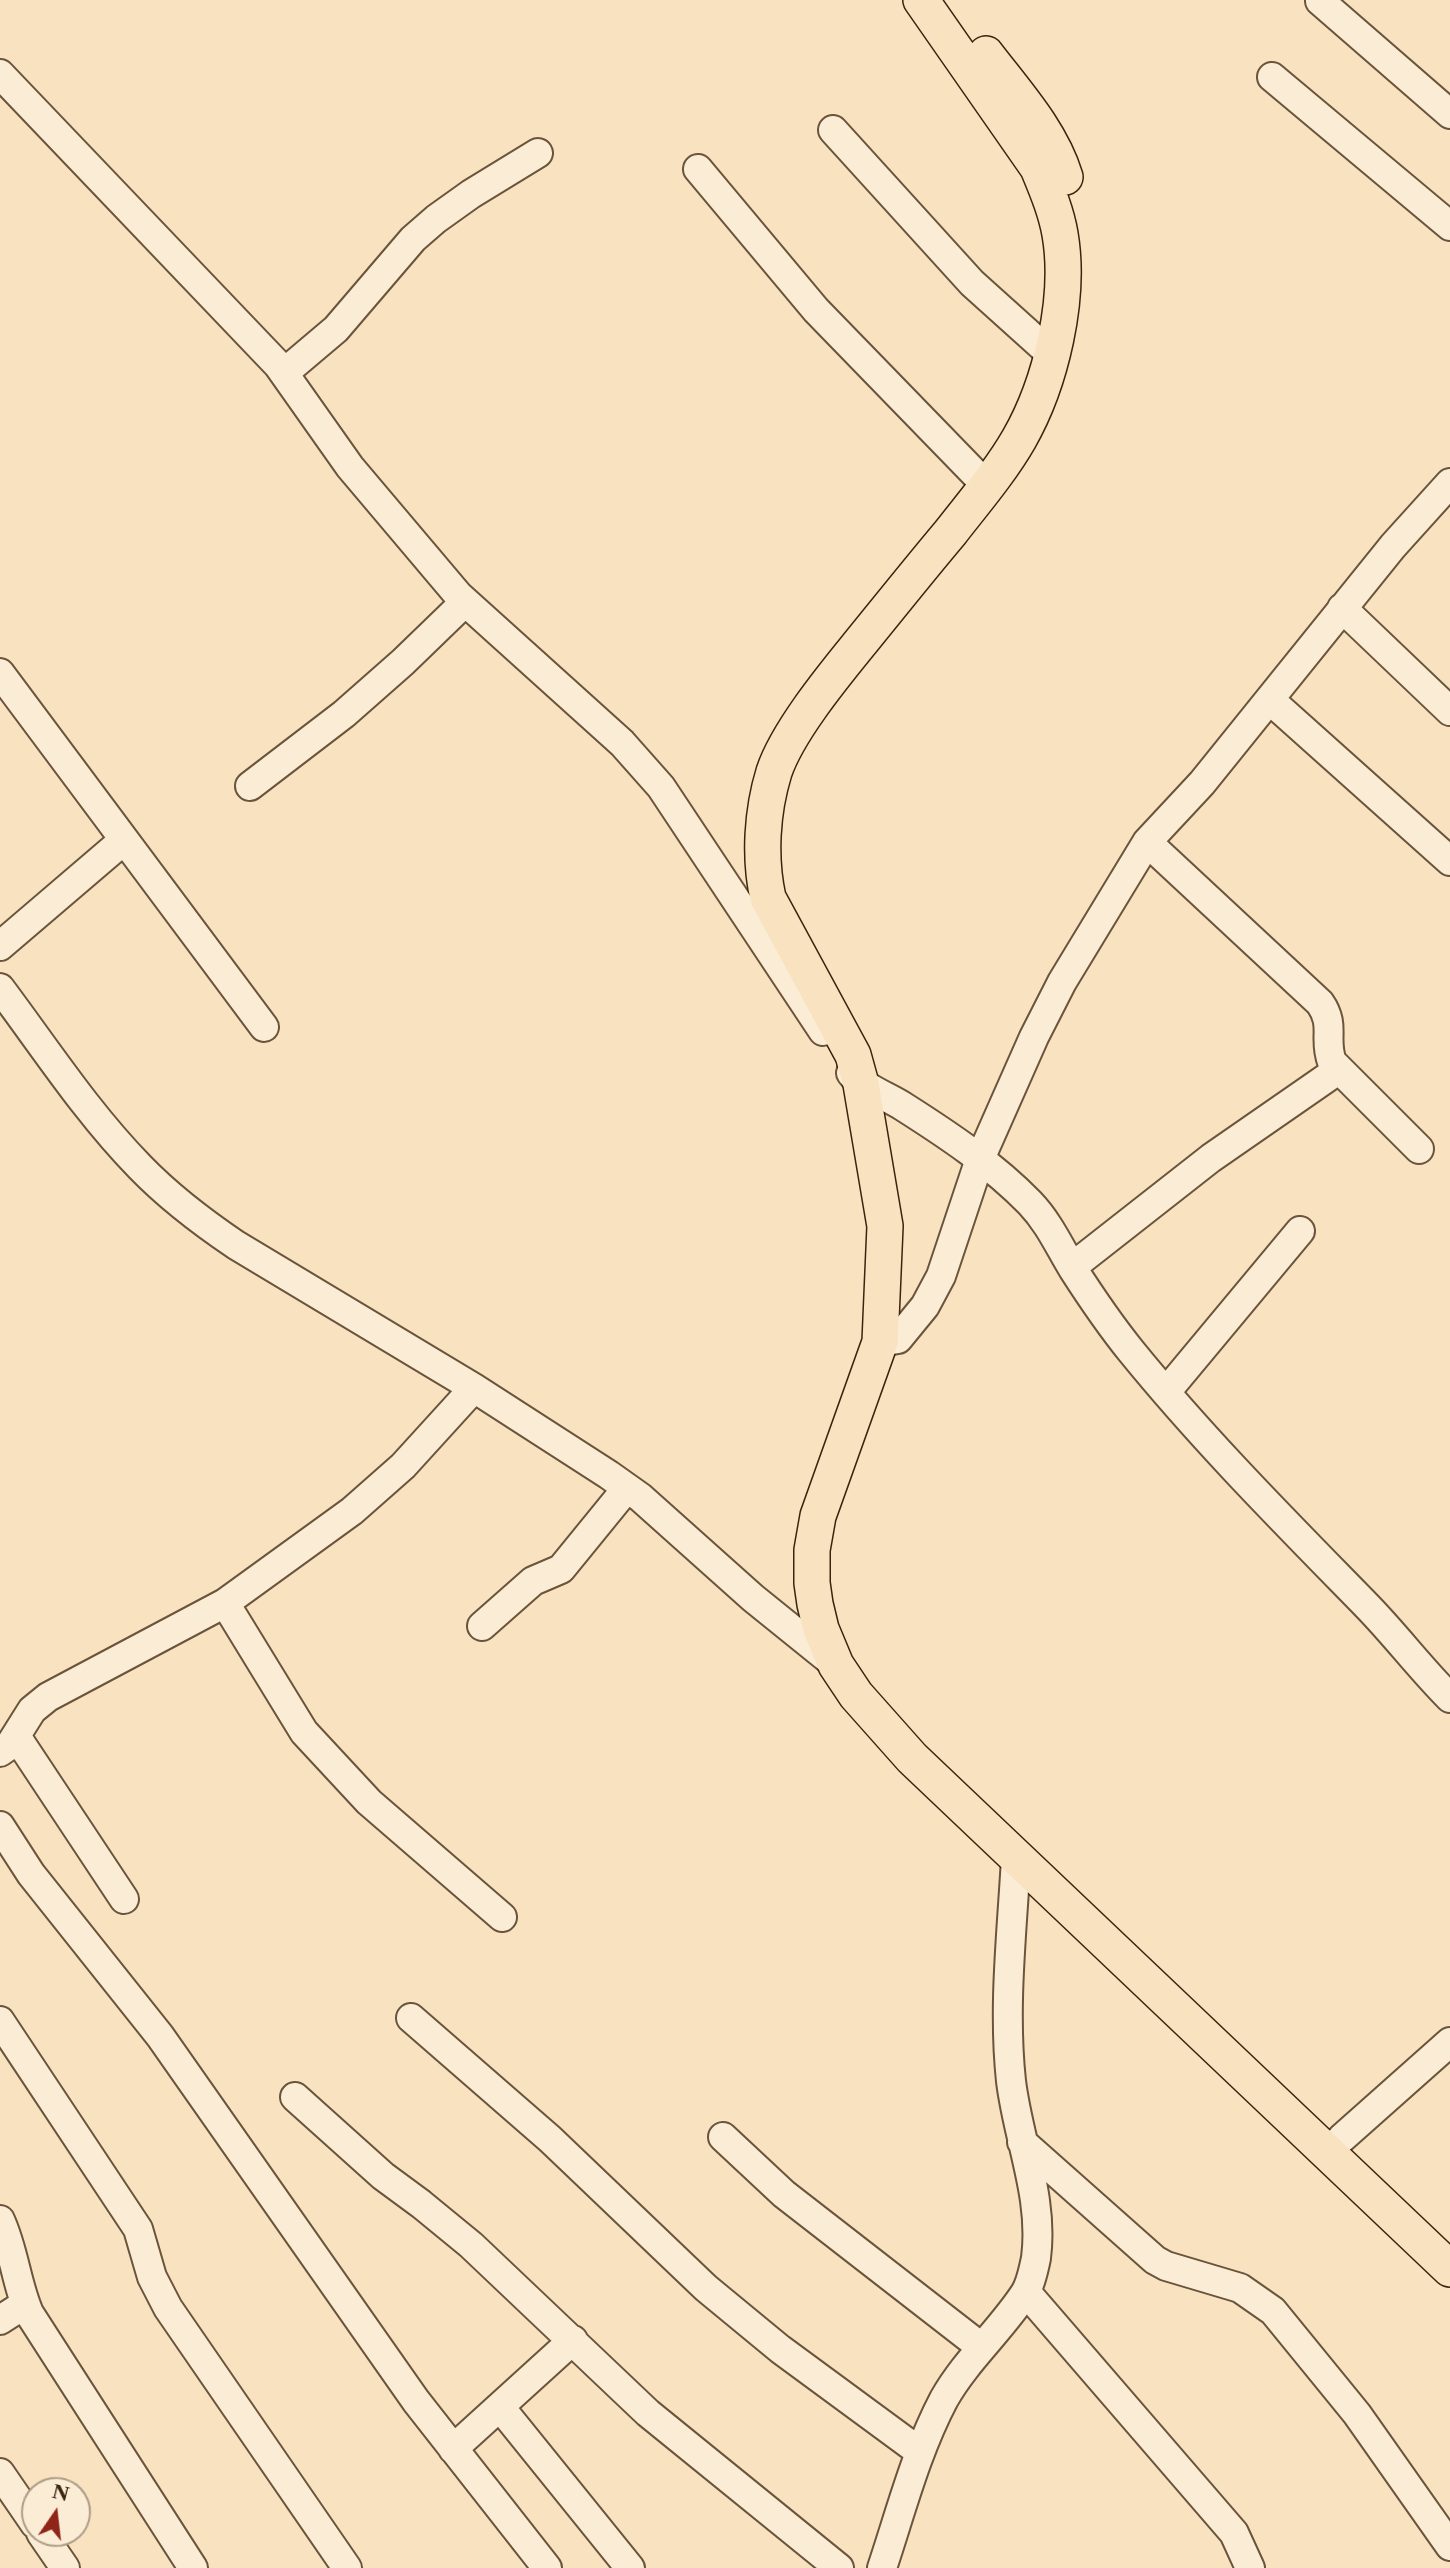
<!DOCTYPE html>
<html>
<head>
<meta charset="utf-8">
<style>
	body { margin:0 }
	#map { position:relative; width:1450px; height:2568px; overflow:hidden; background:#f9e2c0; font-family:"Libre Caslon Text",serif }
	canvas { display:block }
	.north { position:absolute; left:21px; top:2477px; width:70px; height:70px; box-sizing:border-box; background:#fbecd6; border:2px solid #ae9c86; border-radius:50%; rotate:14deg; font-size:19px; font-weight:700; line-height:28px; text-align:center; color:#3b240f }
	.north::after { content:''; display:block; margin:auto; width:24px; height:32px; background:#8f2418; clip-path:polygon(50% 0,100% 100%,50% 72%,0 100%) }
</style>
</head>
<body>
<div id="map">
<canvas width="1450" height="2568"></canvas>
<div class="north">N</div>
</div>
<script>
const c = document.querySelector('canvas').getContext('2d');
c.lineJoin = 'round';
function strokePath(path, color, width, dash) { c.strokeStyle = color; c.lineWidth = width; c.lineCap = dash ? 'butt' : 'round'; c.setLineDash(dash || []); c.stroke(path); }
const minor = new Path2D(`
	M1320 1 1450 114
	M0 74 278 365 350 467 459 596 622 743 661 787 823 1031
	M1272 77 1450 226
	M833 130 972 283 1052 355
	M698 169 816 310 987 486
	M284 373 336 329 413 239 436 219 471 194 538 153
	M1342 608 1450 711
	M0 673 264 1027
	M1270 700 1450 861
	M250 786 344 714 403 662 465 602
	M1147 842 1320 1003C1336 1026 1323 1038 1332 1062L1419 1149
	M0 946 124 840
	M0 988C45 1048 87 1113 140 1167 169 1197 202 1222 236 1245L474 1388 609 1475 640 1497 753 1598 836 1665
	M851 1073C861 1087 889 1097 904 1107 948 1135 993 1165 1030 1203 1049 1223 1059 1246 1073 1269 1091 1297 1110 1325 1131 1351 1205 1442 1287 1524 1368 1607 1397 1637 1421 1669 1450 1698
	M1072 1267 1211 1158 1338 1070
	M880 1342 898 1339 925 1306 941 1276 980 1159 1034 1037 1062 982 1147 842 1202 783 1393 546 1450 483
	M1166 1392 1300 1231
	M225 1603 304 1732 369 1802 502 1917
	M482 1626 533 1581 561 1569 627 1488
	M16 1736 124 1899
	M0 1752 10 1745 32 1710 48 1697 225 1603 352 1511 403 1466 474 1388
	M0 1826 31 1874 160 2036 416 2401 547 2568
	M411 2018 550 2139 706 2288 780 2349 920 2452
	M0 2021 138 2229 152 2277 168 2308 347 2568
	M295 2097 383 2176 421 2204 471 2245 648 2413 839 2568
	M723 2137 784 2194 981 2347
	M1342 2138 1450 2042
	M1022 2142 1155 2260 1166 2266 1240 2288 1273 2311 1357 2414 1450 2546
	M0 2220C14 2250 16 2283 29 2313L193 2568
	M1026 2292 1234 2533 1250 2568
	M0 2320 25 2304
	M500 2407 630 2568
	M453 2449 573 2340
	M0 2473 35 2524
	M41 2533 65 2568
	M882 2568C901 2511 916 2452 944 2399 966 2360 1001 2330 1025 2293 1030 2285 1034 2268 1036 2258 1044 2197 1018 2140 1011 2081 1003 2007 1012 1932 1016 1858`);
const major = new Path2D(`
	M921 0 1038 168C1047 190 1056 211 1060 234 1071 298 1051 383 1019 439 1000 472 974 502 950 533 918 571 887 610 856 648 830 680 787 733 774 772 762 811 759 857 768 898L853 1055 861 1084 885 1226 880 1342 818 1516 812 1550V1583L815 1604 821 1629 836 1665 856 1695 912 1758 1450 2269
	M986 54C1015 92 1051 131 1065 177`);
strokePath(minor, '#6a543b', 32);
strokePath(major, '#3b240f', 38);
strokePath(minor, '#fbecd6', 28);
strokePath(major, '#f9e2c0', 35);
</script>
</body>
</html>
